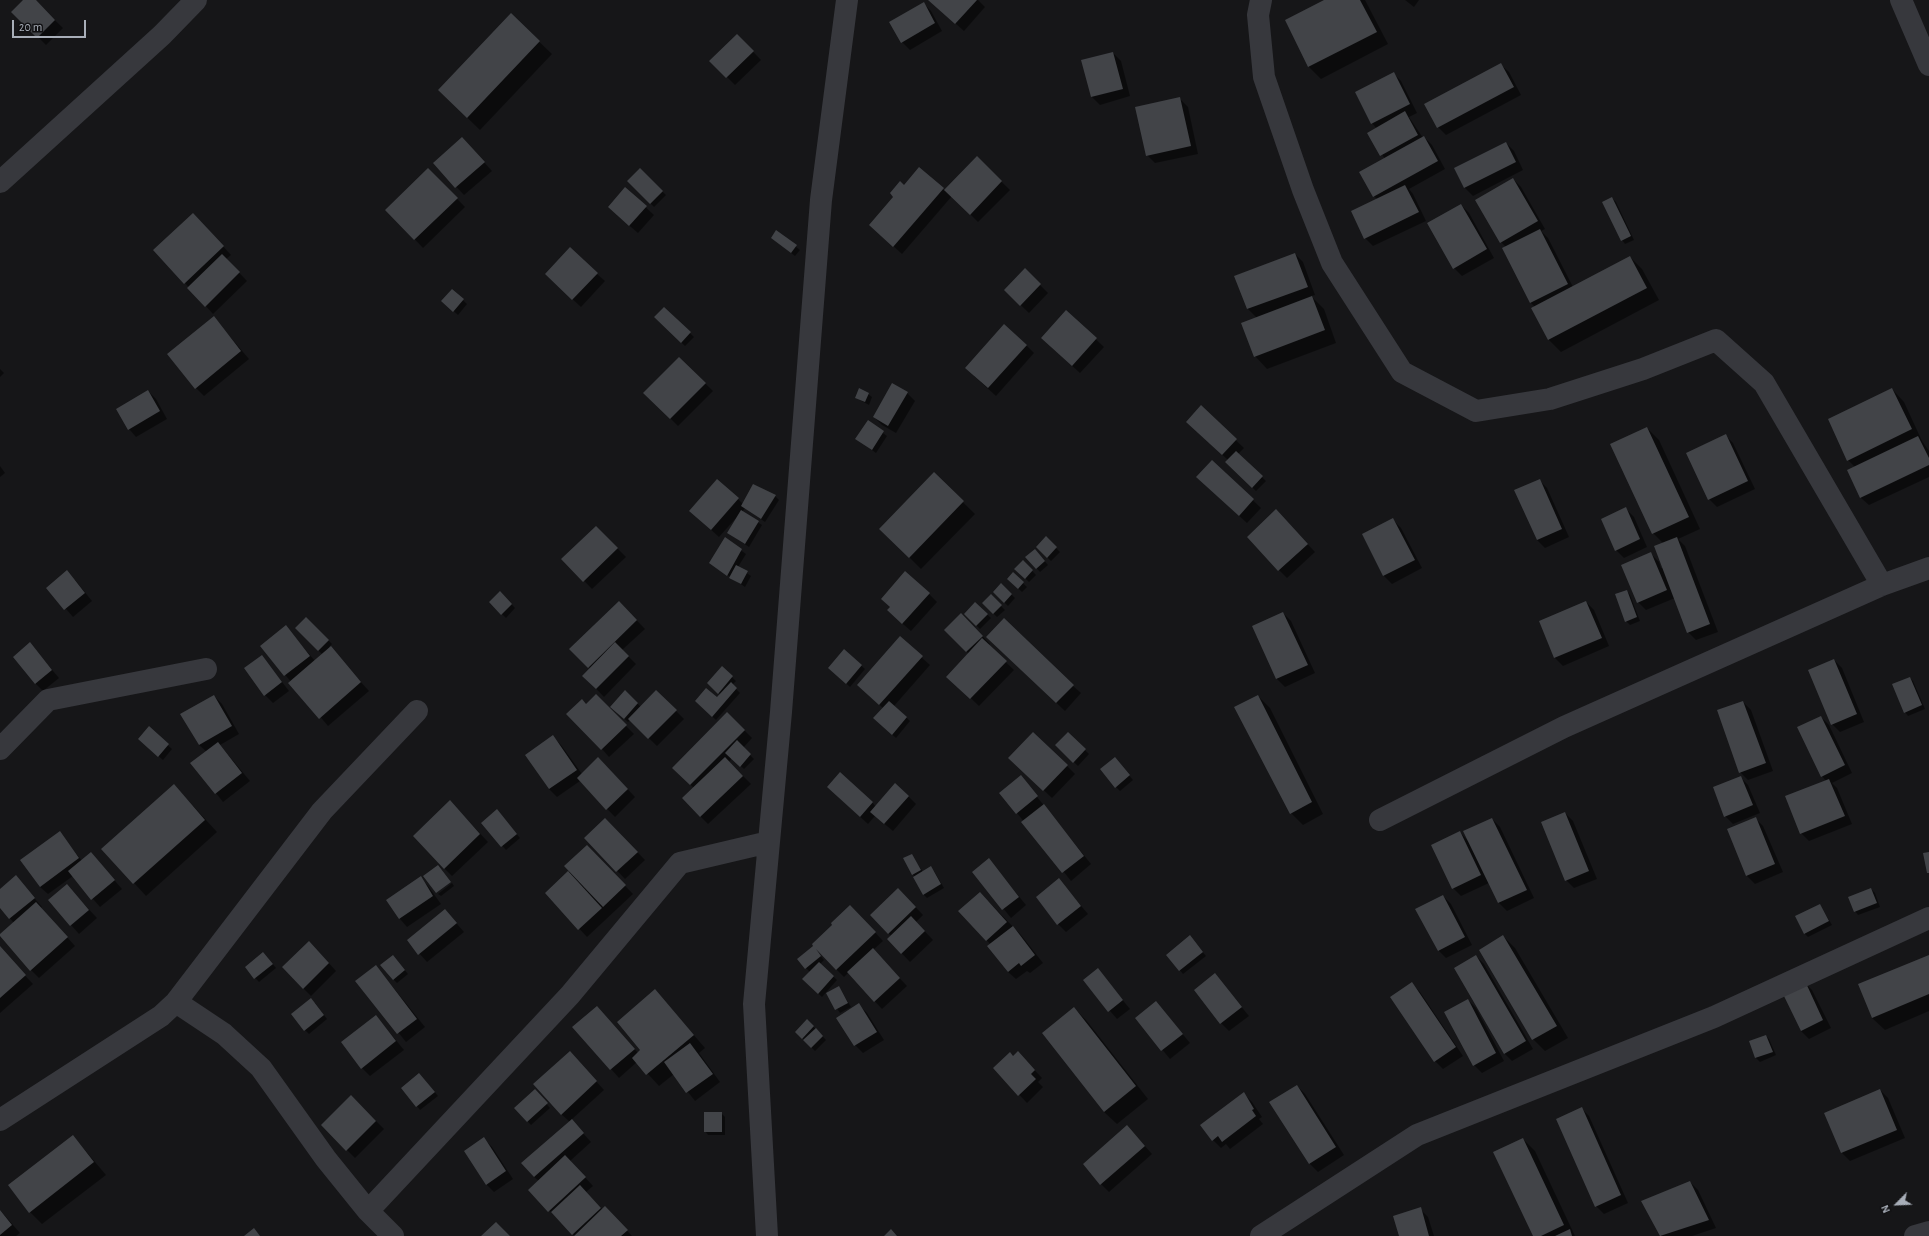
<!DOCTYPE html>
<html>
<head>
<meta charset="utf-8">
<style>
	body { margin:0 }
	#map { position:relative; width:1929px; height:1236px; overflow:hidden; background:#161618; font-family:"Alegreya Sans",sans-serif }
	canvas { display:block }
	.north { position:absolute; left:1877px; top:1184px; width:40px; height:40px; -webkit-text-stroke:3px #111113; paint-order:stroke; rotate:246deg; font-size:11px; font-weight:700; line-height:16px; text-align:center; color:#a8aeb8 }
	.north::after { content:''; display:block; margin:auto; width:14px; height:18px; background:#a8aeb8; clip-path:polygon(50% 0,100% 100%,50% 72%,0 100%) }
	.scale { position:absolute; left:12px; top:20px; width:74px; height:18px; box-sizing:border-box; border:2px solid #a8aeb8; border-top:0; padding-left:5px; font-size:12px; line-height:14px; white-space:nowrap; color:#a8aeb8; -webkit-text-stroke:3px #111113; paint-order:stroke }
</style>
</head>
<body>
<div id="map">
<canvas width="1929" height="1236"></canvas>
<div class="north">N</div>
<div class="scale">20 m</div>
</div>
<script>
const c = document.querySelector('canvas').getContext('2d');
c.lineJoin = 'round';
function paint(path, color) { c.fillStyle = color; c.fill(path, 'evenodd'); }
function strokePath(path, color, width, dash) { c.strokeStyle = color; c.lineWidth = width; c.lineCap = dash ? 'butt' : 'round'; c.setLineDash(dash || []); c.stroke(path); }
paint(new Path2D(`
	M25 0H34L63 28 46 45 13 12Z
	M929 0H978L985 7 964 31Z
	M1326 0H1365L1388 44 1321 79 1309 67 1286 21Z
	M1405 0H1419L1414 7Z
	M923 3 931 11 942 31 910 50 902 42Z
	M511 15 552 54 480 130 451 102Z
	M737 35 761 60 735 85 711 61Z
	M1113 53 1121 61 1130 96 1100 105 1092 97 1082 61Z
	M1501 65 1509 72 1521 95 1446 135 1438 127Z
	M1393 73 1401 81 1417 113 1409 117 1423 138 1424 137 1432 145 1445 169 1409 189 1413 194 1426 221 1373 246 1365 238 1377 199 1374 196 1385 159 1368 134 1377 129 1372 123Z
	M1180 99 1188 107 1198 154 1155 163 1147 155Z
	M462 138 492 171 464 195 434 163Z
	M1506 143 1514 151 1523 170 1473 196 1465 188 1455 169Z
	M977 158 1010 190 978 222 952 196 902 254 870 225 920 169 945 191Z
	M428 169 465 207 423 248 387 210Z
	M640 170 666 195 654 207 629 181Z
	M1513 179 1521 187 1545 229 1541 231 1548 238 1573 287 1630 257 1642 269 1659 300 1561 352 1549 340 1533 309 1535 307 1531 303 1504 248 1506 247 1501 242Z
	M625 188 654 215 638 233 617 215Z
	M1612 198 1616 202 1634 240 1625 244 1622 240Z
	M1461 205 1469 213 1494 258 1462 276 1454 268Z
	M201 222 231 255 226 259 247 281 213 314 185 283Z
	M777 232 800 250 795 256 772 238Z
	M1295 254 1303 262 1315 295 1311 296 1324 309 1336 343 1267 369 1255 356 1257 318 1248 309 1235 276Z
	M1025 270 1048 293 1029 313 1005 290Z
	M597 274 605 281 581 307 554 282Z
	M452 290 467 304 458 315 446 304Z
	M664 308 694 337 685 346 655 317Z
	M1066 311 1104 347 1080 373 1050 346Z
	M214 318 249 359 204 396 196 388Z
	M1026 345 1034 353 996 396 974 376Z
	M679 358 713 391 678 426 645 393Z
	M0 369 4 373 0 377Z
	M1892 389 1904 402 1922 441 1929 451V477L1869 505 1861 498 1855 467 1848 460Z
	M148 391 156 399 167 419 136 437 129 429Z
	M907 393 915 401 896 433 882 425 874 417Z
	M868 394 872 397 869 405 856 398Z
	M1201 407 1244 448 1238 454 1266 481 1256 491 1226 462 1228 460 1195 430Z
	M868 422 887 436 876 453 857 439Z
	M1647 428 1659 440 1700 529 1678 539 1685 546 1718 632 1696 640 1688 632 1675 598 1646 610 1638 602 1651 554 1659 562 1661 568H1663V543L1653 533Z
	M1725 435 1733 443 1755 489 1717 507 1709 499Z
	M1212 461 1261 508 1247 523 1205 485Z
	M0 466 5 473 0 477Z
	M934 474 975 514 921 569 881 529Z
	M1539 480 1547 488 1569 537 1545 548 1537 540Z
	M775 496 779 500 765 522 745 508 742 512 762 525 749 547 728 533 736 518 719 537 698 518 738 499 743 504Z
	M1626 509 1634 517 1647 547 1624 558 1616 550Z
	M1284 519 1315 552 1287 578 1279 570Z
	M1393 520 1401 528 1422 568 1392 584 1384 576 1363 535Z
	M596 527 626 557 592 589 563 559Z
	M1046 538 1060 552 1051 561 1037 547Z
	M725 539 746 554 738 567 751 576 745 587 710 563Z
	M1035 550 1048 565 1040 572 1027 558Z
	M1023 561 1036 575 1029 582 1016 569Z
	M1013 574 1027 587 1022 592 1008 579Z
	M75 580 92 601 73 617 48 588Z
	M1001 584 1015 598 1008 606 994 592Z
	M1627 591 1630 595 1640 621 1630 625 1626 621Z
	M500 592 515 608 506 618 490 602Z
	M929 594 937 602 911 631 896 618 891 607Z
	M991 596 1005 610 997 617 983 603Z
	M619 602 645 629 622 650 636 664 604 697 584 676 591 669 571 649Z
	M1586 602 1594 610 1609 646 1563 666 1555 658 1540 622Z
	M975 603 991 618 980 629 965 614Z
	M1283 613 1291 621 1315 673 1285 687 1277 679 1254 626Z
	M961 614 990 644 989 646 1014 670 979 706 956 684 969 654 946 630Z
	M306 618 332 644 329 647 369 691 328 726 261 646 286 627 315 661 323 655 296 628Z
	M900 638 930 665 894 706 910 721 896 738 878 722 883 708 866 693Z
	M30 644 59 678 43 691 35 683Z
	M995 645 1073 686 1081 693 1065 711Z
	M844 650 865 669 850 687 833 671Z
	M262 656 289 691 273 703 265 695Z
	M1834 660 1842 668 1864 722 1840 732 1832 724Z
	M722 668 736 681 732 685 740 693 716 720 696 701 717 699 721 695 712 687Z
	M1910 678 1913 681 1925 709 1908 716 1905 712Z
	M656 691 684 719 657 746 630 720 628 722 615 710 625 692 641 707Z
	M214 696 222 704 239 734 220 745 250 781 223 802 192 763 207 752 199 745 181 714Z
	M596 696 634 734 609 757 602 749 587 705Z
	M1258 696 1270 708 1323 814 1303 825 1291 813Z
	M1743 702 1751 710 1773 771 1748 780 1740 772Z
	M727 713 752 738 743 748 754 759 744 769 732 758 729 762 751 784 708 824 700 816 694 788 673 768Z
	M1821 717 1829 725 1852 773 1832 783 1837 788 1852 824 1809 841 1801 833 1826 781 1822 776Z
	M149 728 172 749 163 760 143 743Z
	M1068 734 1089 754 1078 766 1056 745Z
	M553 737 561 745 582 774 606 766 635 797 615 817 580 781 557 797 549 789 526 755Z
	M1118 762 1133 780 1120 791 1116 787Z
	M1018 766H1067L1075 774 1052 798Z
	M1021 777 1091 864 1071 881 1017 813Z
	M1740 777 1748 785 1760 813 1733 824 1725 816Z
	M174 785 217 832 146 896 103 849Z
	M836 795 872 802 876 807 908 796 916 804 893 831 875 816 868 824Z
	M458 810 488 842 452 876 444 868Z
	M1565 813 1573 821 1597 879 1574 888 1566 880Z
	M500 814 520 838 506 850 482 823Z
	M1755 818 1763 826 1783 872 1755 884 1747 876 1728 830Z
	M1492 819 1500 827 1534 898 1507 911 1499 903 1489 883 1461 896 1453 888 1460 832 1468 841Z
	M613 827 645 860 625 879 586 838Z
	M60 833 82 861 91 853 122 889 100 907 73 876 48 894 40 887Z
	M587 847 633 894 587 937 546 893 570 871Z
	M911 855 923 872 930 868 934 871 944 888 927 898 923 894 913 874Z
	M989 860 1026 905 1011 918 974 872Z
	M16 877 42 907 41 908 75 946 39 978 31 970 14 923 0 907V890Z
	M420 878 428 886 441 904 407 927 400 919 387 900Z
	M1059 880 1088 914 1066 932 1058 924Z
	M452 883 454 886 441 896 438 894Z
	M67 886 97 918 79 934 49 900Z
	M1871 889 1875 893 1880 907 1858 915 1855 911Z
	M1443 896 1451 904 1472 945 1446 958 1438 950Z
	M906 897 923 915 916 922 933 940 910 962 888 939 891 936 872 915Z
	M988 901 1021 935 1043 963 1030 973 1027 971 1016 979 1008 972 991 945 960 911Z
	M1820 905 1832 925 1808 937 1804 933Z
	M445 910 464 932 427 962 408 941Z
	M858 914 883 941 873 950 907 986 882 1009 848 973 844 977 836 969Z
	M1503 936 1515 948 1568 1038 1545 1051 1533 1039Z
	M1190 937 1206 956 1183 974 1167 955Z
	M0 949 33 984 0 1013Z
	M317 950 336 971 311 996 283 968Z
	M816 951 824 960 820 964 837 980 822 997 803 979 810 972 806 968Z
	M1476 956 1484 964 1533 1049 1512 1061 1504 1053Z
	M1929 956V1011L1885 1030 1872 1018Z
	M267 957 276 968 259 982 246 968Z
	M396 960 408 974 397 983 393 979Z
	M376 966 425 1027 406 1042 357 981Z
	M1098 970 1130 1009 1117 1019 1084 981Z
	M1215 975 1249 1016 1229 1031 1221 1023Z
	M1804 982 1812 990 1831 1028 1809 1039 1801 1031Z
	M1412 984 1420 992 1463 1056 1443 1069 1435 1061Z
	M839 987 851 1007 840 1013 827 994Z
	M655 990 705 1048 699 1053 720 1082 695 1101 674 1074 659 1086 637 1062 619 1078 574 1027 597 1007 638 1053 642 1050Z
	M1468 1000 1476 1008 1504 1061 1482 1073 1474 1065Z
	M1156 1002 1190 1043 1170 1059 1136 1018Z
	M315 1003 327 1019 309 1034 305 1030Z
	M859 1005 867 1013 884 1040 863 1053 855 1045Z
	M1074 1008 1086 1020 1148 1099 1117 1124 1104 1112Z
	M376 1016 404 1050 370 1076 362 1068Z
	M807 1020 826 1040 815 1051 796 1032Z
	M1766 1036 1769 1039 1776 1055 1760 1062 1756 1058 1750 1042Z
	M1013 1057 1026 1061 1042 1078 1038 1082 1043 1087 1027 1103 994 1068Z
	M577 1060 604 1090 571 1120 591 1142 570 1161 593 1186 586 1192 603 1210 613 1216 632 1236H575L529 1190 539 1181 534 1177 570 1122 561 1114Z
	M423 1078 438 1096 420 1110 417 1106Z
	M1297 1086 1305 1094 1344 1155 1318 1172 1310 1164 1271 1102Z
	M1880 1090 1888 1098 1905 1138 1850 1161 1842 1153Z
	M535 1091 550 1108 531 1125 515 1108Z
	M1244 1094 1252 1102 1262 1117 1259 1119 1263 1124 1230 1149 1226 1144 1221 1148 1213 1140Z
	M351 1096 384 1129 355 1158 322 1125Z
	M1581 1108 1589 1116 1628 1203 1604 1214 1596 1206Z
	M721 1113 725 1117V1135H708L705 1131Z
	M1135 1135 1152 1154 1109 1192 1101 1184Z
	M73 1136 106 1175 42 1224 30 1212Z
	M484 1139 492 1147 513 1179 494 1192 486 1184Z
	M1523 1139 1535 1151 1575 1236H1534Z
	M1690 1182 1698 1190 1716 1228 1692 1236H1661L1642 1201Z
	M1420 1209 1428 1217 1434 1236H1400Z
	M0 1210 20 1233 16 1236H0Z`), '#0007');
paint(new Path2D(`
	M23 0H36L55 20 37 38 11 12Z
	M928 0H977L955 24Z
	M1324 0H1360L1377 32 1308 67 1285 20Z
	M924 2 935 23 901 43 889 22Z
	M511 13 540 41 467 118 438 90Z
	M737 34 754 51 726 78 709 61Z
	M1113 52 1123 89 1091 97 1081 60Z
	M1501 63 1514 87 1437 128 1424 104Z
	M1394 72 1410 104 1371 124 1355 92Z
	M1180 97 1191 146 1146 156 1135 107Z
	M1405 111 1418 135 1380 156 1367 133Z
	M1424 136 1438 161 1373 197 1359 172Z
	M462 137 485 162 455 188 433 163Z
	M1506 142 1516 162 1464 188 1454 168Z
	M977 156 1002 181 970 215 944 190Z
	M919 167 944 188 893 247 869 225 893 197 890 193 900 181 904 185Z
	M428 168 458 198 414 240 385 210Z
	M640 168 663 191 650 204 627 181Z
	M1513 178 1538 221 1500 243 1475 200Z
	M1405 185 1419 212 1364 239 1351 211Z
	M625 187 647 206 629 226 608 207Z
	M1612 197 1631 236 1621 241 1602 202Z
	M1461 204 1487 249 1453 269 1427 223Z
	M193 213 224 246 184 284 153 250Z
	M1540 229 1568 284 1530 303 1502 248Z
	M776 230 797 245 791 253 771 238Z
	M570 247 598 273 572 300 545 274Z
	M1295 253 1308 287 1247 309 1234 276Z
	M222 254 240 272 205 307 187 288Z
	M1630 256 1647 288 1548 340 1531 308Z
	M1025 268 1041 284 1020 306 1004 290Z
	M452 289 464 299 453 312 441 301Z
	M1312 296 1325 330 1254 357 1241 323Z
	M664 307 691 332 681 343 654 317Z
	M1066 310 1097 338 1072 366 1041 338Z
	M214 316 241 351 195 389 167 354Z
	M1004 324 1027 345 988 388 965 368Z
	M679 357 706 383 670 419 643 393Z
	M892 383 908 392 888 426 873 417Z
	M859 388 869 393 865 402 855 398Z
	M1892 388 1912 429 1847 461 1828 419Z
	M148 390 160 411 128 430 116 409Z
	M1201 405 1237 439 1222 455 1186 422Z
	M868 420 884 431 872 450 855 439Z
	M1647 427 1689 517 1652 534 1610 444Z
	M1726 434 1748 481 1708 500 1686 453Z
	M1918 436 1929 458V465L1860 498 1847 470Z
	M1236 451 1263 476 1252 488 1225 462Z
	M1212 460 1254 499 1239 516 1196 477Z
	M934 472 964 501 909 558 879 529Z
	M717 479 739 498 711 530 689 511Z
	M1540 479 1562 529 1537 540 1514 490Z
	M753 484 776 495 761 519 741 506Z
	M1626 507 1640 539 1615 551 1601 519Z
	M1276 509 1308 544 1278 571 1247 537Z
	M741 510 759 521 745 544 727 533Z
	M1393 518 1415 560 1383 576 1362 534Z
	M596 526 618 548 583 582 561 559Z
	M1046 536 1057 547 1047 558 1036 547Z
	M725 537 742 549 727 576 709 563Z
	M1677 537 1710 624 1687 633 1654 546Z
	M1035 549 1045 561 1036 569 1025 557Z
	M1651 552 1667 590 1637 603 1621 565Z
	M1023 560 1033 570 1025 579 1014 569Z
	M736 565 748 571 741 584 729 578Z
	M67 570 85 593 64 610 46 588Z
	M905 571 930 593 902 624 887 610 890 607 881 599Z
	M1013 572 1024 582 1018 589 1007 579Z
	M1001 583 1012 594 1004 603 993 592Z
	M1627 590 1637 617 1625 622 1615 594Z
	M500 591 512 604 501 615 489 602Z
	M991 594 1002 605 993 614 982 603Z
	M619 601 637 620 588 668 569 649Z
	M1586 601 1602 638 1554 658 1539 621Z
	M975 602 988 614 976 626 964 614Z
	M1283 612 1308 665 1276 679 1252 626Z
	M961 613 983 636 966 652 944 630Z
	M306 617 329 640 318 651 295 628Z
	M1004 618 1074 685 1056 703 986 637Z
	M286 625 310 656 284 676 260 646Z
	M900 636 923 656 879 705 857 685Z
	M982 638 1007 661 970 699 946 677Z
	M30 642 52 670 35 684 13 657Z
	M615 642 629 656 596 689 582 676Z
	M331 646 361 682 319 719 288 683Z
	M844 649 862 665 846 684 828 668Z
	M262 655 282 682 264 696 244 668Z
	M1834 659 1857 714 1831 725 1808 670Z
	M722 666 733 676 718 694 707 683Z
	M1910 677 1922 705 1904 713 1892 684Z
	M731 682 737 688 712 717 695 701 706 688 717 697Z
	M625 690 638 703 624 719 610 707Z
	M656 690 677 710 648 739 628 719Z
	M596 694 627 725 601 750 566 714 582 699 586 704Z
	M214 695 232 726 199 745 180 714Z
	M1258 695 1312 802 1290 814 1234 707Z
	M889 701 907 717 892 735 873 718Z
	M1743 701 1766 763 1739 773 1717 710Z
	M727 712 745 730 690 785 672 768Z
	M1821 716 1845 765 1821 777 1797 727Z
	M149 726 169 744 158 757 138 739Z
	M1033 732 1068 765 1043 791 1008 758Z
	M1068 732 1086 749 1073 763 1055 745Z
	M553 735 577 770 549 789 525 755Z
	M737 740 751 754 740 767 725 753Z
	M218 742 242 773 215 794 190 763Z
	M598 757 628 789 606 810 577 778Z
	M725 757 743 776 700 817 682 798Z
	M1115 757 1130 775 1115 788 1100 769Z
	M840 772 873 802 860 817 827 787Z
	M1021 775 1038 796 1016 814 999 793Z
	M1741 776 1753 805 1724 817 1713 787Z
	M1829 779 1845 816 1800 834 1785 796Z
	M895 783 909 796 884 824 870 812Z
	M174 784 205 820 133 884 101 849Z
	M450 800 480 834 444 869 413 836Z
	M1044 804 1084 856 1062 873 1021 822Z
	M497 809 517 834 501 847 481 823Z
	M1565 812 1589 871 1565 881 1541 822Z
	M1756 817 1775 864 1746 876 1727 829Z
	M605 818 638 852 616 872 584 838Z
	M1492 818 1527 890 1498 903 1463 831Z
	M60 831 79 858 40 887 20 860Z
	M1460 831 1481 875 1452 889 1431 845Z
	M587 845 626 885 603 907 564 866Z
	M91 852 115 880 91 900 68 871Z
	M1929 852V873H1927L1923 853Z
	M912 854 921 870 912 875 903 858Z
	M989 858 1019 897 1002 910 972 872Z
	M438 865 451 882 436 893 423 876Z
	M931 866 941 884 923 895 913 877Z
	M568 871 602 908 578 930 545 893Z
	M16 875 35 898 9 919 0 908V889Z
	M421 876 433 896 399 919 386 900Z
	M1059 878 1081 906 1057 925 1036 897Z
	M67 884 89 910 70 926 48 900Z
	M898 888 916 907 888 934 870 915Z
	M1871 888 1877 903 1854 912 1848 897Z
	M980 892 1007 922 986 941 958 911Z
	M1443 895 1465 937 1438 951 1415 909Z
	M36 902 68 937 30 971 0 936V934Z
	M1820 904 1829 921 1804 934 1795 916Z
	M850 905 876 932 836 970 816 949 821 956 805 969 797 959 813 946 812 944 832 925 831 923Z
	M445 909 457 923 418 955 407 940Z
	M911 916 925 931 901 954 887 939Z
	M1013 926 1035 955 1021 966 1019 963 1008 972 987 946Z
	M1190 935 1203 952 1179 971 1166 955Z
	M1503 935 1557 1026 1532 1040 1479 950Z
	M309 941 329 963 303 989 282 967Z
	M0 946 26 975 0 998Z
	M873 948 900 978 874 1002 847 972Z
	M263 952 273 964 254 979 245 967Z
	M393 955 405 970 393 980 380 965Z
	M1476 955 1526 1041 1504 1054 1454 968Z
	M1929 955V994L1872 1018 1858 984Z
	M819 962 834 976 818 994 802 979Z
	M376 965 417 1019 397 1034 355 981Z
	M1098 968 1123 1000 1108 1012 1083 980Z
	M1215 973 1242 1007 1220 1024 1194 990Z
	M1805 981 1823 1020 1801 1031 1782 992Z
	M1412 982 1456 1047 1434 1062 1390 997Z
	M839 986 848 1003 835 1010 826 993Z
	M655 989 694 1035 646 1075 632 1058 640 1050 617 1022Z
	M311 998 324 1015 304 1031 291 1014Z
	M1468 999 1496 1053 1473 1066 1444 1012Z
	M1156 1001 1183 1034 1161 1051 1135 1018Z
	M859 1003 877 1032 854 1046 836 1018Z
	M597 1006 635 1049 610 1070 572 1027Z
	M1074 1007 1136 1086 1104 1112 1042 1033Z
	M376 1015 396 1041 361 1069 341 1042Z
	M807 1019 814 1026 802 1039 795 1032Z
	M816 1028 823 1036 811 1048 803 1040Z
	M1766 1035 1773 1052 1755 1058 1749 1041Z
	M690 1043 713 1074 686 1093 664 1062Z
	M570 1051 597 1081 561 1115 533 1084Z
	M1018 1051 1035 1070 1031 1074 1036 1079 1018 1096 993 1068 1010 1052 1013 1056Z
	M419 1073 435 1092 416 1107 401 1088Z
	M1297 1085 1336 1147 1309 1164 1269 1102Z
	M535 1089 548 1103 527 1122 514 1108Z
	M1880 1089 1897 1130 1841 1153 1824 1113Z
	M1244 1092 1254 1109 1252 1110 1256 1116 1222 1142 1218 1136 1212 1141 1200 1125Z
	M351 1095 376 1121 346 1151 321 1125Z
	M1582 1107 1621 1195 1595 1207 1556 1119Z
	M704 1112H722V1132H704Z
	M572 1119 584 1133 534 1177 521 1163Z
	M1127 1125 1145 1146 1100 1185 1083 1164Z
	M73 1135 94 1162 29 1213 8 1185Z
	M484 1137 506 1171 486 1185 464 1151Z
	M1523 1138 1564 1225 1541 1236H1533L1493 1152Z
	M565 1155 586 1177 548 1212 528 1190Z
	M1690 1181 1709 1220 1660 1236 1641 1201Z
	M580 1185 601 1208 572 1235 551 1212Z
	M605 1206 628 1230 621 1236H574Z
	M1421 1207 1429 1236H1399L1393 1216Z
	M0 1210 12 1225 0 1235Z
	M496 1222 510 1236H481Z
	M254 1228 260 1236H244Z
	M891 1229 897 1236H884Z
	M1570 1229 1572 1236H1555Z`), '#424448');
strokePath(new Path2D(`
	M1261 0 1258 15 1264 77 1303 190 1332 263 1402 372 1476 411 1550 399 1643 369 1716 340 1764 383 1882 585
	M1901 0 1929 65
	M0 182 162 35 196 0
	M0 749 48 700 206 669
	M1380 820 1564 727 1882 585 1929 568
	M176 1002 224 1034 261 1068 326 1159 368 1211 393 1236
	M0 1120 161 1016 176 1002 322 811 417 711
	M368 1211 570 995 680 863 769 842
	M767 1236 754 1004 781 712 821 200 847 0
	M1261 1236 1417 1135 1714 1017 1929 918
	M1915 1236 1929 1232`), '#37383d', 22);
</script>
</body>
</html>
